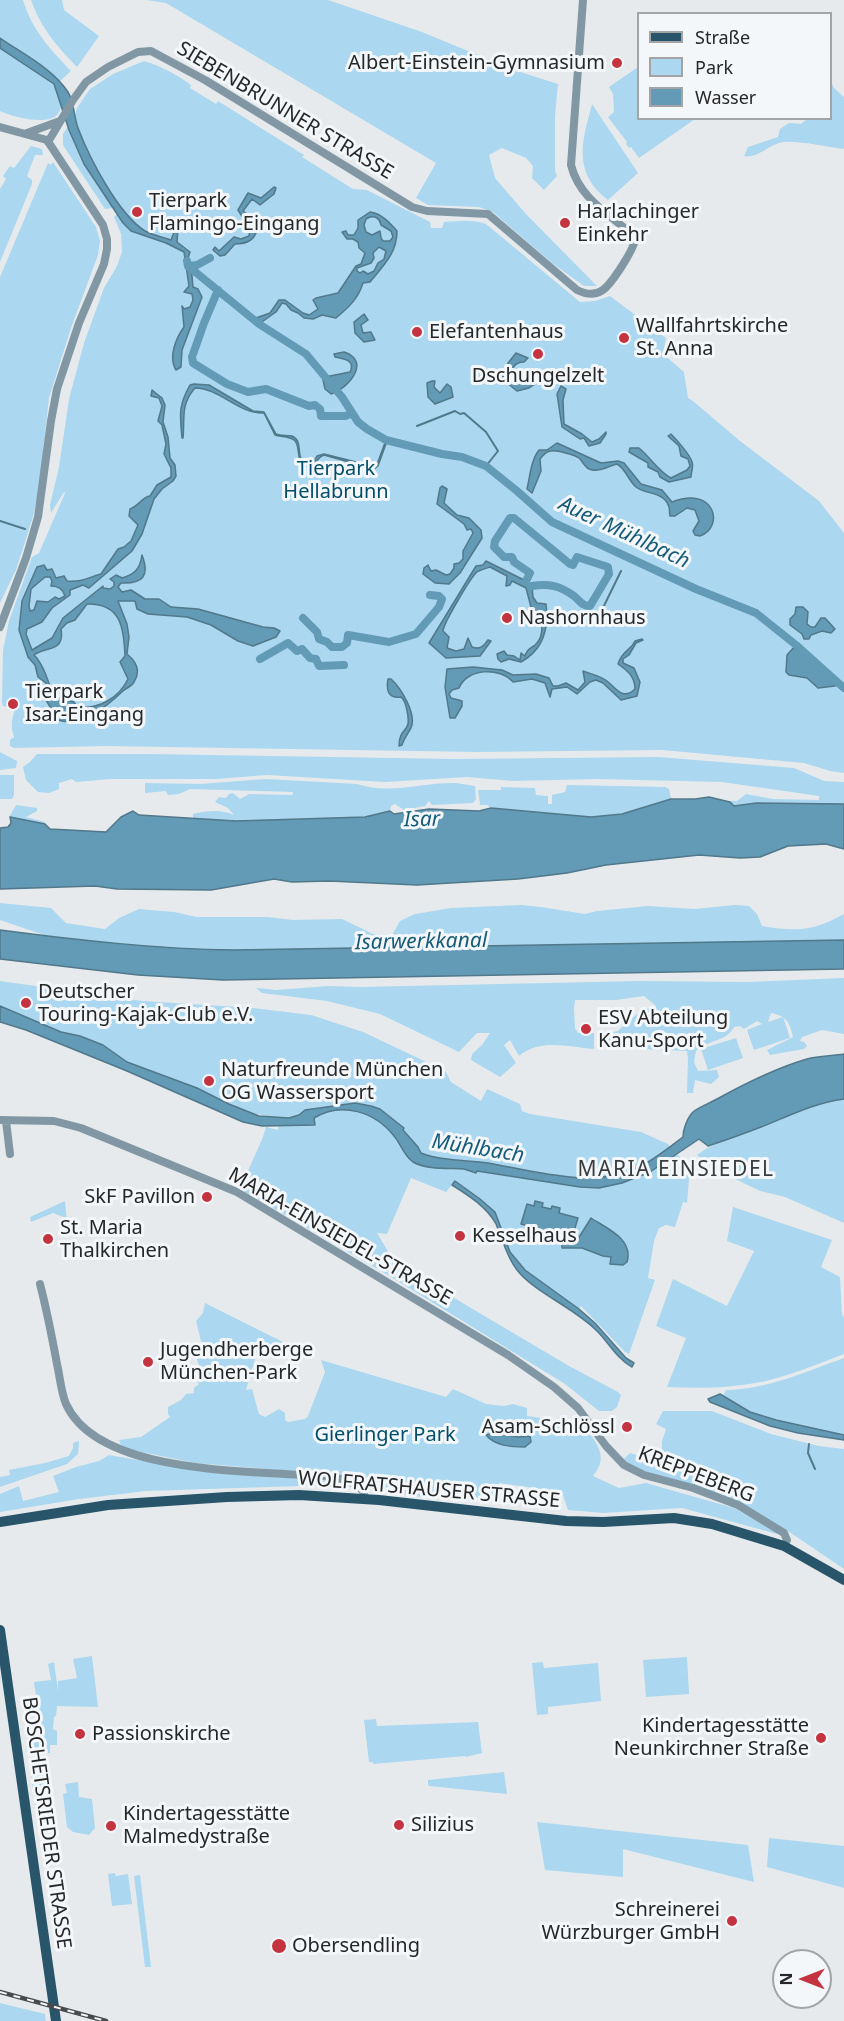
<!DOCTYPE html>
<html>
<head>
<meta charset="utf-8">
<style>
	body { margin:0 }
	#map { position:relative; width:844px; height:2021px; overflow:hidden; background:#e6eaec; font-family:"Noto Sans",sans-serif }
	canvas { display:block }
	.legend { position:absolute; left:637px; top:12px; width:195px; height:108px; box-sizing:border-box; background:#f4f7f9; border:2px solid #a2a4a5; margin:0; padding:8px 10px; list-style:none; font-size:18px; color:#262728 }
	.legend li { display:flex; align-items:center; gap:12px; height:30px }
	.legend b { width:30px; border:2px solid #a2a4a5 }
	.north { position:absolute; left:772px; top:1949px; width:60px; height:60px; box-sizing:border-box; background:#f4f7f9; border:2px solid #a2a4a5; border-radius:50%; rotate:270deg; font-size:16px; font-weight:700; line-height:24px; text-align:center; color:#262728 }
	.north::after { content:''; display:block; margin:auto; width:21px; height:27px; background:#c43440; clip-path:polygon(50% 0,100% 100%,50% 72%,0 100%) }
</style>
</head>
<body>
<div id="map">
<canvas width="844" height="2021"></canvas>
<ul class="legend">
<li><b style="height:8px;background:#28556a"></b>Straße</li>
<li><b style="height:16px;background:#abd8f0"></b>Park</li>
<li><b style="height:16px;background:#639ab5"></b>Wasser</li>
</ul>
<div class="north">N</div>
</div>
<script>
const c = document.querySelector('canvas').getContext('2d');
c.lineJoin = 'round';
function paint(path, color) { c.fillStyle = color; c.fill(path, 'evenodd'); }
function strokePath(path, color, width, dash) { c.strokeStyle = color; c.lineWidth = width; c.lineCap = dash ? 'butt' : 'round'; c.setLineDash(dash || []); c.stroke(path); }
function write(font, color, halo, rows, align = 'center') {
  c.font = font + ' "Noto Sans",sans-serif'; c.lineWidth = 6; c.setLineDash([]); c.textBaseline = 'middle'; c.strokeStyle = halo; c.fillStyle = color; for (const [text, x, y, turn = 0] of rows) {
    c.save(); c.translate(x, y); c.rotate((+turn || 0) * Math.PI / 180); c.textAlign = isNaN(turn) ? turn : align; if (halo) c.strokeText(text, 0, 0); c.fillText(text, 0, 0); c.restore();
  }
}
paint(new Path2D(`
	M0 0H23C32 30 50 49 71 71L59 82 46 68 0 38Z
	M31 0H62L64 10 99 36 77 67C56 45 42 30 31 0Z
	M147 0H328L422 32 514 70 558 84 555 116V171L557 176 544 190 532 178 533 166 526 158 502 148 489 155 495 178 525 213 597 286H584L552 263 493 212 479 207 428 205 416 198 436 163 166 3Z
	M0 48 54 84 61 107C60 110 59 113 56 116 45 125 12 117 0 111Z
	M144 61C161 66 176 74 191 85L190 88 216 104 218 101 304 155 302 157 353 189 367 190 430 222 431 228H442L444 222C458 221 472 219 486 224L580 302 595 301 610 296 666 338 663 354 684 372 688 398 693 401 740 441 819 501 844 533V773L830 771 804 763 662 750 477 752 105 746 14 748 10 746V740L14 737C11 728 11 720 15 709L3 706 2 703 3 650 9 621 32 557 39 553 65 493 64 492 51 513 50 505 59 467 69 399 84 343 104 288 117 266 122 252 121 234 114 217 117 214 113 208 105 209 63 145V134L75 116 77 108 90 89 113 74Z
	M638 67V118L695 119 639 158 631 147 629 148 626 144 627 142 608 117 614 112 613 94 609 87Z
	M831 82 834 88 844 97V149C828 147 797 140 783 142 769 144 758 159 744 156L748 147 778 137 780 129 789 123 801 124 807 119 830 118Z
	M592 104 638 173 608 200C572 172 582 142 592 104Z
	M31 146 42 149 43 155H35L27 176 32 180V184L0 262V189L6 179 3 176 10 166 14 168Z
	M53 162 96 227 100 241 98 255 71 328 49 398 39 488 33 517 16 570 0 603V277L48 163 51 165Z
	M0 752 17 761 16 768 0 770Z
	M37 754H149L455 759 659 757 794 768 824 781 844 782V804L756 803 734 807 730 802 724 801H737L746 794 773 799 819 800V796L722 782 597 779 513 781 467 777 385 782 267 775 216 779H110L76 782 72 779 59 783V789L49 793 38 792 26 780 23 767 30 762Z
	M0 775H14V795L12 799H0Z
	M266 779 357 784C389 795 424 782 456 783 462 784 469 785 475 786L476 799 473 803 432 805 429 801 425 806 404 810 395 804 391 806 390 811 365 817 236 821 193 818V814C207 811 220 809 234 815L228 808 215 802 219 797 226 798 229 794 233 793 240 799 249 794 292 795 293 792 190 789 179 794 168 795 166 791 145 793V783L200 784Z
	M567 785 665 787 669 789 671 799 622 814 589 817 491 808 487 805H480L478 790H501V787L535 788 536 795 548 796V804H552V795L565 792Z
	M16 805 37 808V811L26 817 45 822 44 824 9 817Z
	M0 903 51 908 66 923 105 929 119 918 139 909 174 912 197 917H268L293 920 342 919 373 934 392 935 400 921 415 914 451 908 521 905 541 907 585 914 597 911 648 906 694 909 735 905 749 906 757 914 762 926C796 932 814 931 844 914V940L234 950 184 949 101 943 44 935 0 920Z
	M844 978V1034L822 1030 802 1037 800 1041 804 1042 807 1046 804 1049 770 1055 767 1050 793 1037C790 1022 786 1016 771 1013L768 1022 783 1017 790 1038 754 1050 747 1030 762 1024 757 1021 744 1029 740 1026 734 1027C726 1042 710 1039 696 1051L694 1062 698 1071 717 1070 719 1077 711 1084 695 1080 693 1093H687L688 1058 687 1051 601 1047V1035L618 1031 630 1019 646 1009 656 1006 644 996 616 1000H575L574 1009 575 1028 578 1033H594V1049C569 1047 540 1038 519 1056L510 1040 504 1045 516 1063 500 1077 471 1060 472 1054 482 1045 490 1033H477L459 1052 380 1014 327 1001 262 993 256 988 276 990 329 986 360 987 639 981 747 982Z
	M0 981 142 1001 253 1008 311 1015 363 1032 441 1069 446 1072 451 1082 481 1101 487 1089 520 1104 522 1111 530 1114 641 1132 668 1144 687 1165 689 1180 687 1203 683 1202 675 1227 666 1225 659 1228 654 1241 648 1278 655 1280 629 1354 625 1352 581 1306 579 1309 525 1270 510 1252 495 1212 455 1181 446 1192 411 1178 387 1234 377 1233 398 1268 449 1295 569 1366 618 1392 621 1395 617 1407 612 1411H599L565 1384 388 1275 240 1189 263 1137 266 1127 278 1130 279 1118 251 1113 197 1088 127 1062 103 1045 80 1036 61 1032 0 1006Z
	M736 1038 743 1058 708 1070 701 1049Z
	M844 1099V1223L785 1197 760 1191 721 1172 697 1155C716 1141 739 1135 760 1127 788 1116 814 1103 844 1099Z
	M65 1201 68 1234H65L66 1218 53 1213 31 1222 30 1217Z
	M733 1207 832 1240 821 1267 840 1277 842 1314 844 1318V1354C825 1361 806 1369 787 1375 749 1388 707 1389 667 1387L686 1338 656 1326 673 1279 727 1306 754 1251 727 1241Z
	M205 1303 285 1343 280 1353 258 1349 246 1390 252 1389 259 1414 265 1417 279 1409 285 1413V1420L288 1422 305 1419 308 1416 325 1372 321 1360 446 1397 453 1389 486 1404 504 1406 513 1404 527 1408V1416L583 1424C596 1443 610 1456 593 1476L619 1488 646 1483 734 1508 778 1533 777 1534 682 1508 603 1513 568 1510 562 1492 499 1483 497 1498H433L397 1494 396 1490 373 1488 355 1480 329 1474 195 1463 122 1448 119 1440 141 1437 170 1417 168 1414V1407L181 1400 186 1394 194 1393V1388L199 1384C193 1378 194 1370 199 1365L195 1354 196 1348 202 1345 196 1321 203 1313Z
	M844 1358V1435L776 1420 750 1412 723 1396 726 1390C768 1389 805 1372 844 1358Z
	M663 1411H712L771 1434 819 1446 844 1449V1569L785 1529 742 1504 646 1472 622 1461 630 1453 639 1456 662 1450V1441L666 1429 656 1424Z
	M79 1441 78 1454 67 1464 0 1487V1477L10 1475 9 1470 45 1463 69 1456 73 1448V1443Z
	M109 1455 202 1471 330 1481 332 1485 146 1491 79 1499 0 1512V1494L19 1486 23 1501 59 1492 53 1476 76 1467 99 1461Z
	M92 1656 98 1707 57 1706 56 1716 54 1717 53 1729 57 1731V1745H50V1753L27 1752 26 1742 42 1740 34 1682 51 1680 48 1664 54 1662 58 1691V1681L77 1678 73 1659Z
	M687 1657 689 1694 646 1697 643 1660Z
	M543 1662 544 1668 598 1663 601 1701 548 1707V1714L537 1715 532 1663Z
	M376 1719 377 1726 478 1722 482 1753 466 1757 465 1756 373 1764V1762H369L364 1720Z
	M504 1772 507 1794 429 1786 428 1784V1780Z
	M34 1774H51V1780L45 1782 51 1823 43 1826 45 1836 40 1837 31 1776Z
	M78 1782 79 1797 92 1799 95 1828 89 1835 73 1832 67 1827 63 1794 67 1793 65 1784Z
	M537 1822 748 1845 754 1882 623 1849V1877L545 1870Z
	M769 1838 844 1846V1888L767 1867Z
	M115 1873 116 1876 128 1874 132 1904 112 1906 108 1874Z
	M140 1875 151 1967H145L134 1876Z
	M0 2003 45 2014 46 2021H0Z`), '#abd8f0');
const water = new Path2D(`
	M0 38C23 54 52 68 68 92 74 102 74 117 78 128 89 157 118 214 145 231 152 235 163 237 171 240L176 227 178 229 177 242 190 252 188 258 191 265 193 287 198 289 202 297 182 350 181 367 176 370C168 357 176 338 184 327L182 306 184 309 190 307 193 300 192 294 184 292 189 286 184 252 166 243 131 231 123 223 84 164 69 130 54 84 0 48Z
	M274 187 276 188 274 194 260 205 252 199 243 211 253 219 252 224 257 229C255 240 246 244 235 244L225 255 220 256 213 250 215 247 219 251 234 237 241 239 249 236 250 229 238 210 248 193 261 198Z
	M370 212C381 213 390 223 397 231 397 253 384 265 370 282L363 283C358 299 349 307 336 318L322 315 313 319 304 318 298 313 291 310 286 304 282 303 276 312 259 324 253 319 270 313 279 300H285L303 313 309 315 318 309 313 300 316 298 338 293 356 266 361 264 365 253 359 248 358 242 353 239H347L342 232 346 231 348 235H354L358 228V220ZM370 217C376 216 380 219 381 225L391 231 393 237 390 241H383L381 238 380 231 372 235 366 232 364 225 366 219ZM379 247 386 251 384 259 378 263 374 271 368 274 363 271 360 273 357 271V268L371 263 374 258 373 253Z
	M364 314 368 320 361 325 363 333 371 332 375 340 364 342 355 333 354 322Z
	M344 352C372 361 348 389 331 394L325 389 323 380 325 377 350 372C356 360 344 359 335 357L334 354Z
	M516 353 528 358 524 362C514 362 509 370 515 379L524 382 537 371 538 382 529 388 517 391 502 379 508 363Z
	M432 381H435L434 387 440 393 447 384 451 387 453 397 435 404 428 397 427 383Z
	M194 384 209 385 253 411 264 412 276 434C281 436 287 435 292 436 306 443 292 459 309 465L313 463 317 456 324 454 376 467 386 440 387 441 378 466 374 469 324 455C317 457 316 466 309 466 294 467 302 446 294 440 289 436 281 437 275 435L264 413C238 414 220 388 195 388 180 405 185 419 183 438H182C180 415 178 406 190 385Z
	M561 386 566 389 563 400 564 424 582 434 592 442 599 439 606 432V434L600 443 589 446 584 438 580 439 562 427 557 394Z
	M152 390 162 398 165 405 163 422 168 437 170 458 175 465 176 476 173 481 162 489 154 499 142 534 132 551 89 588 83 585 70 590V595L52 608 42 622 27 629 26 634 32 650 52 638 63 618 103 586V588L110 589 114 586V582L110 579 116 575 122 578C135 574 140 569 142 555 150 576 143 584 121 583L118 587 122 592 131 590 145 599H159L171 607 198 609 263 627 274 628 280 631 276 637 253 646 238 641 211 625 187 617 148 614 137 609 135 601H118L127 624 129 637 127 654C137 662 141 671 134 682 132 687 127 687 123 691 107 706 82 728 58 720L43 695 46 683 38 677 35 665 28 657 19 630 22 601 37 567 44 565 47 570 52 569 56 578 64 576 67 581C84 582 86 578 101 574L118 549 124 547 131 541 138 525 129 516 130 509C139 506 142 497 150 496L157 485 171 477V468L164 454 166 444 162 425 158 421 162 406 159 398 151 396ZM45 577H50L52 581 51 586C58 586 63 589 65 596L59 599 55 597 48 602 37 601 34 610 30 611 29 606 31 589ZM87 604C121 603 124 628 125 656L120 662 128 679C119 698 98 710 77 707L74 702 53 697C50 685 43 663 34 655 47 646 65 652 61 629L67 623 75 620Z
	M671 434C676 439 691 456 692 462 694 467 691 471 691 477L669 482 660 477 658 472 648 467V463L629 452 630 448H639C650 457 659 472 671 478L687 470 690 466 688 459 681 456 679 446 668 436Z
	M557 443 601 463 618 461 624 463 641 484 662 490 672 502C715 485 725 527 700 536L695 535 693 531 699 521 695 510 687 508 675 516H670C669 513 670 510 669 507 664 491 646 495 636 487 628 480 626 469 617 464 608 466 599 473 589 469 585 467 583 462 579 458 575 455 557 450 551 451 546 451 543 455 540 459L541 471 532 493 527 489C530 476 531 460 539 450H547Z
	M442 486 447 489 444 503 457 515 469 518 481 530 482 538 460 573 449 584 435 583 423 574 424 568 428 565 431 571 436 570 446 575 450 574 454 568V564L459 563 463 559V551L473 533 471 529 467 530 464 524 437 504 440 488Z
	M486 561 526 581 532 586 533 597 537 603 546 604C549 628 543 650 521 662L509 659 501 662 498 659 497 654 504 651 507 655 514 656 520 660 521 653 525 656C527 649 530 649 535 645 544 637 542 625 541 614L531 607 526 588 512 581 510 585 506 586 507 576 490 567C487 568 480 570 477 572 471 577 443 624 443 631L449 637 447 648 456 651 464 649 468 638 472 647C480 650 484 646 488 640L491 641 480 656 446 658 429 643 476 566 483 565Z
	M796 607H803L808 612 807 624 811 627H815L821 618H825L835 629 831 633 822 631 811 635 809 639H804L802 634 790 625V619L795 614Z
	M642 639 643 640 636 643 629 655 623 659V663L634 668 640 682 637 696 621 700 603 683 596 680 590 682 577 694 567 687 552 689 550 697 545 683 532 679 513 682C500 667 467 668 459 688L452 690 449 694 451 698 462 701V706L455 718H450L445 687 447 669 473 667 502 670 513 675 536 674 549 678 553 686H558L566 683 578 690 585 682 583 671C591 674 601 676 607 681 616 688 623 701 635 689 635 677 628 671 618 664 623 649 630 652 635 641Z
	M796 645 838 683 835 686 818 688 807 678 789 675 786 672 787 655Z
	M388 679H391C401 688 417 714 411 728 408 734 404 738 402 745L399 746C399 731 406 732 408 724 409 718 406 700 401 697 388 699 386 690 388 679Z
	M709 797 730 802 734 806 756 803 844 804V849L826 844 788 846 760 857 740 858 699 855 606 865 567 873 518 879 417 885 329 881 292 882 274 879 211 890 117 889 95 886 0 889V828L8 827 11 823 10 817 45 824 50 829 106 832 121 817 133 811 139 815 236 821 365 817 390 811 394 814 429 809 479 811 491 808 591 817 622 814 671 799H695Z
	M0 930C78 940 155 949 234 950L844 940V969L223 980 138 975 0 959Z
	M0 1006 61 1032 80 1036 103 1045 127 1062 197 1088 229 1104 259 1116 289 1118 299 1115 305 1110 355 1103 371 1106 380 1109 404 1128 403 1130 418 1147 421 1153C441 1161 466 1160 488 1163 533 1171 595 1189 637 1168 654 1160 668 1148 683 1137 683 1130 687 1118 693 1112 699 1107 710 1103 717 1099 746 1083 776 1068 807 1059 819 1056 832 1056 844 1054V1099C814 1103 789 1116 761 1127 743 1134 726 1140 708 1146L699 1139 650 1172 622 1183 599 1188 580 1187 477 1171 476 1173 464 1169C448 1168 427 1170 413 1162 404 1156 401 1144 394 1136 375 1112 342 1101 314 1118L315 1125 262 1126 243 1122 127 1071 26 1030 0 1022Z
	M455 1181 480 1199 495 1212 510 1252 525 1270 579 1309 595 1323 626 1358 634 1363 632 1367C617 1359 609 1343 597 1331 575 1308 535 1293 517 1270 506 1256 503 1240 496 1224 487 1207 468 1195 452 1185Z
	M535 1201 543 1203 542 1207 551 1209 552 1206 560 1208 559 1213 578 1218 572 1238 578 1239 591 1218C606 1228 634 1239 627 1262L623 1265 610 1264 611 1257 603 1256 582 1248H562V1236L521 1224 527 1204 534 1206Z
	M720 1394 750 1412 776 1420 844 1435V1440L798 1433 770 1426 710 1402 708 1399Z
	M492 1433 519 1437 530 1436 531 1442 525 1447C511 1447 495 1446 486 1435Z`);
paint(water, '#639ab5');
strokePath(water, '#51788b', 1.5);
strokePath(new Path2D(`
	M417 426 455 411 460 414 464 413 486 432 498 451 486 466
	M0 521 25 529
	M599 616 621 571
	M809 1444 808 1453 815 1469`), '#51788b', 2);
strokePath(new Path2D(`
	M187 261 188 266 259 324 306 354 342 397 358 422 367 429 386 440 442 454 462 457 486 466 517 491 552 522 696 589 756 613 796 645 844 688
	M188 266 197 265 210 258
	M218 290 204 323 192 357 193 363 227 384 248 392 266 389 309 406 315 405 320 409 321 416H346L352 413
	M526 581 530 573 514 562 512 557H504L494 547 495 541 510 518H514L570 564 573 565 577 557 608 567 609 574 590 606C582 606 580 601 574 596 560 586 549 583 532 586
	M303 618 317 632 319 639 327 642 332 647H342L347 643 348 635 389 642 416 634 439 607 442 599 439 596 430 595
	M260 659 288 643 297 651 302 649 310 658 316 659 319 666 344 665`), '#639ab5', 8);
strokePath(new Path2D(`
	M0 127 47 140 103 225 107 239V249L104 264 79 323 57 389 51 421 38 517 26 558 0 627
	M27 133 60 121
	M48 142 73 100 86 82 108 67 138 52 151 51 205 80 412 207 427 211 488 214 577 290C601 302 610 284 622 266 627 258 633 249 635 240L633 235C609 214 579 198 571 165L583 0
	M0 1120 54 1121 81 1128 237 1192 508 1355 554 1387 578 1408 606 1446 624 1465 644 1475 693 1488 738 1505 784 1533 787 1540 784 1546
	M6 1121 10 1154
	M40 1284C47 1311 52 1337 57 1364 60 1377 61 1392 66 1404 97 1472 235 1470 300 1475 319 1476 351 1475 364 1492L363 1498`), '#8198a4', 8);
strokePath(new Path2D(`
	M0 1522 108 1505 227 1497 299 1495 379 1500 566 1521 603 1522 674 1518 712 1524 784 1546 844 1580
	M0 1630 56 2021`), '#28556a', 10);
const rail = new Path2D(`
	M0 1992 106 2021`);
strokePath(rail, '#494a4c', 4.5);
strokePath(rail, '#f4f7f9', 2, [7]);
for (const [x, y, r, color] of [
	[617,63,6,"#c43440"],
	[137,212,6,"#c43440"],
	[565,223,6,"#c43440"],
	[417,332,6,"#c43440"],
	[624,338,6,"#c43440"],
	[538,354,6,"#c43440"],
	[507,618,6,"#c43440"],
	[13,704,6,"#c43440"],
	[26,1003,6,"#c43440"],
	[586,1029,6,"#c43440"],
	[209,1081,6,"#c43440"],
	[207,1197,6,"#c43440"],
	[460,1236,6,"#c43440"],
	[48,1239,6,"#c43440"],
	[148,1362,6,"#c43440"],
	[627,1427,6,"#c43440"],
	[80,1734,6,"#c43440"],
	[821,1738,6,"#c43440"],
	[399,1825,6,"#c43440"],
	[111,1826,6,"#c43440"],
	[732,1921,6,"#c43440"],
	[279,1946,8,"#c43440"]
]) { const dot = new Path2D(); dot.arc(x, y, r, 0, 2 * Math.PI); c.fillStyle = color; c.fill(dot); strokePath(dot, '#f4f7f9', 2); }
write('20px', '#262728', '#f4f7f9', [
	["Albert-Einstein-Gymnasium",605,63,"right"],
	["Tierpark",149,201],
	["Flamingo-Eingang",149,224],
	["Harlachinger",577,212],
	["Einkehr",577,235],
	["Wallfahrtskirche",636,326],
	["St. Anna",636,349],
	["Elefantenhaus",429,332],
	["Dschungelzelt",538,376,"center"],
	["Nashornhaus",519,618],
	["Tierpark",25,692],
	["Isar-Eingang",25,715],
	["Deutscher",38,992],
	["Touring-Kajak-Club e.V.",38,1015],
	["ESV Abteilung",598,1018],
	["Kanu-Sport",598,1041],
	["Naturfreunde München",221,1070],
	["OG Wassersport",221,1093],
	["SkF Pavillon",195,1197,"right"],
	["St. Maria",60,1228],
	["Thalkirchen",60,1251],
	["Kesselhaus",472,1236],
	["Jugendherberge",160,1350],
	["München-Park",160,1373],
	["Asam-Schlössl",615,1427,"right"],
	["Kindertagesstätte",809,1726,"right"],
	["Neunkirchner Straße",809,1749,"right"],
	["Passionskirche",92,1734],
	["Kindertagesstätte",123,1814],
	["Malmedystraße",123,1837],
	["Silizius",411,1825],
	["Schreinerei",720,1910,"right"],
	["Würzburger GmbH",720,1933,"right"],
	["Obersendling",292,1946]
], 'left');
write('20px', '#262728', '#f4f7f9', [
	["SIEBENBRUNNER STRASSE",285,111,31],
	["MARIA-EINSIEDEL-STRASSE",340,1237,30],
	["KREPPEBERG",696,1475,21],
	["WOLFRATSHAUSER STRASSE",429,1490,5],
	["BOSCHETSRIEDER STRASSE",46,1823,82]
]);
write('20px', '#004e6a', '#f4f7f9', [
	["Tierpark",336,469],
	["Hellabrunn",336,492],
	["Gierlinger Park",385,1435]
]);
write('italic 21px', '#165b78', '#f4f7f9', [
	["Auer Mühlbach",624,533,25],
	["Isar",422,820,-1],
	["Isarwerkkanal",421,942,-1],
	["Mühlbach",478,1149,9]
]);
c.letterSpacing = '1.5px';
write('21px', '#3a3d3e', '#f4f7f9', [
	["MARIA EINSIEDEL",676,1170]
]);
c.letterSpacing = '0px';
</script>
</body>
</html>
